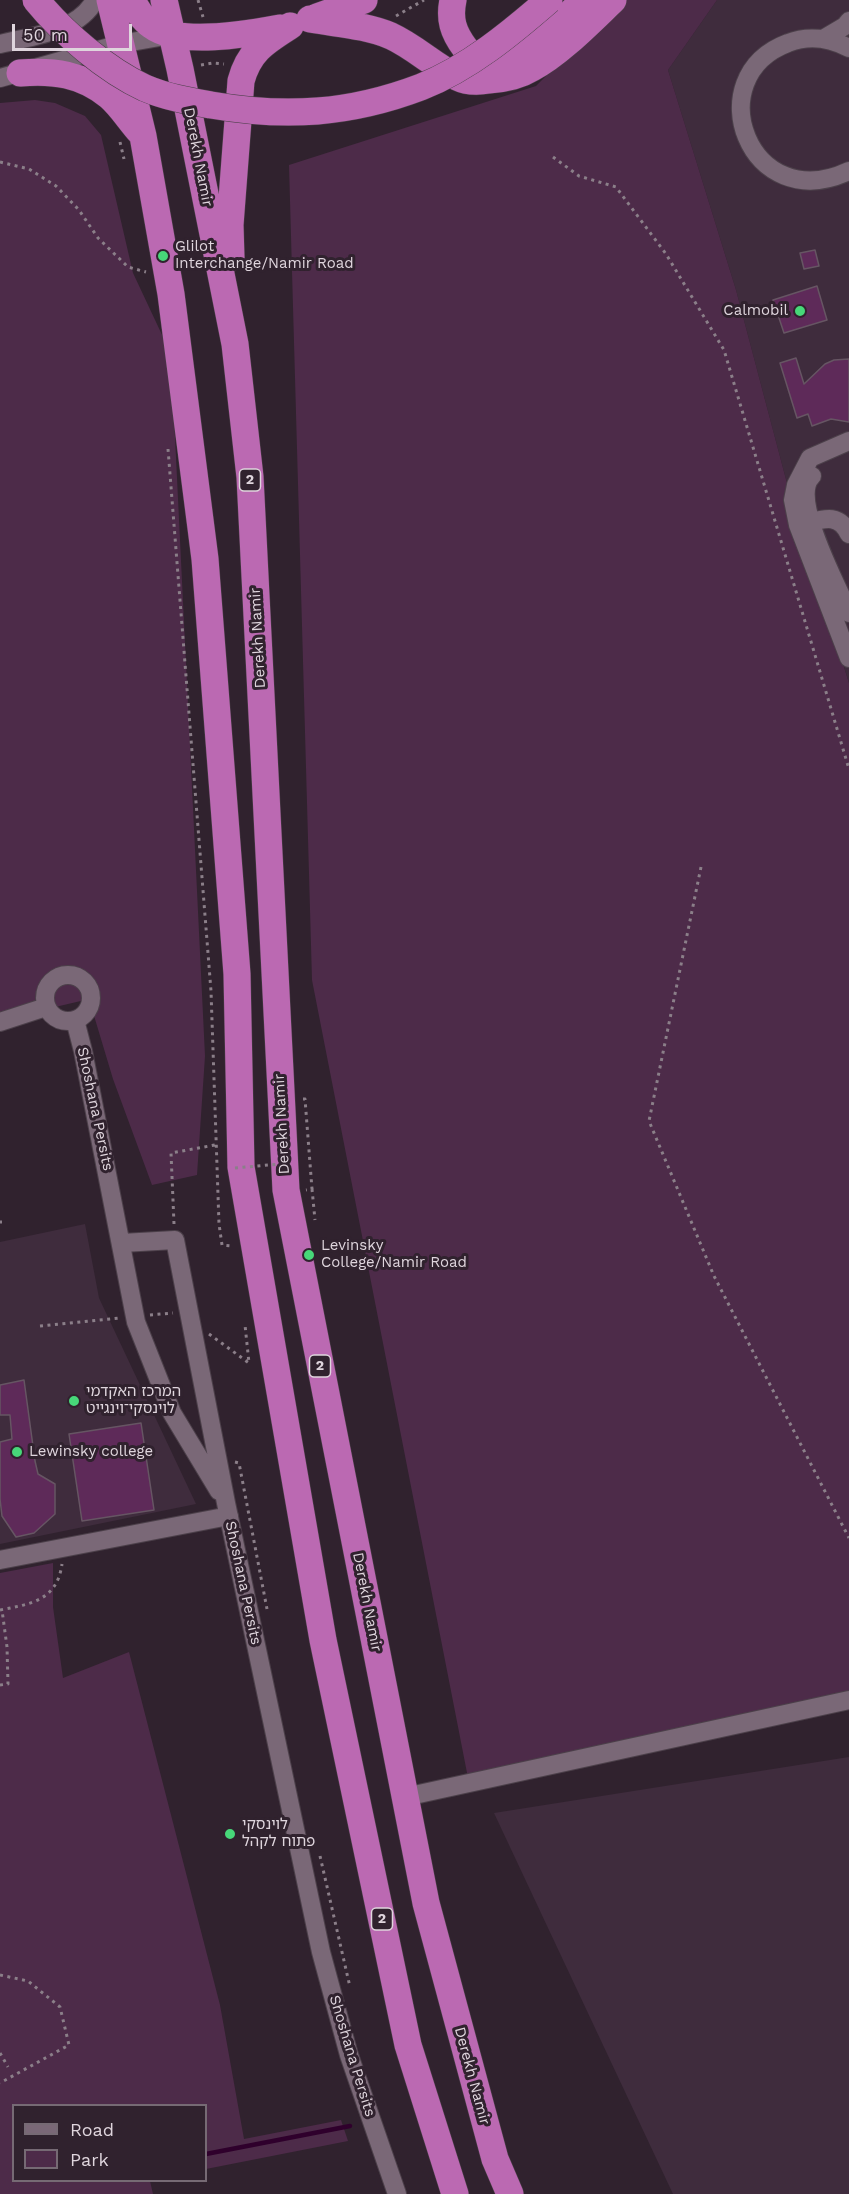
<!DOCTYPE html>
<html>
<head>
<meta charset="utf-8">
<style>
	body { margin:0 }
	#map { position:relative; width:849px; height:2194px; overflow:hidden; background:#30222e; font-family:"Work Sans",sans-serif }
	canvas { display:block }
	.legend { position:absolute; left:12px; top:2104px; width:195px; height:78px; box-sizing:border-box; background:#30222e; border:2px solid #766a74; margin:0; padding:8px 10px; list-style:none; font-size:18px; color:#dfd5dd }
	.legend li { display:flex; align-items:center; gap:12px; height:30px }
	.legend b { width:30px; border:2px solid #766a74 }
	.scale { position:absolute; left:12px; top:24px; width:120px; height:27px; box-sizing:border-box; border:3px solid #dfd5dd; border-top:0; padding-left:8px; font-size:18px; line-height:21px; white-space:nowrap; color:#dfd5dd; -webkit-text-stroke:4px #30222e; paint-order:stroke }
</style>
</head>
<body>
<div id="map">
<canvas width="849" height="2194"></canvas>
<ul class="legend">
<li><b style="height:8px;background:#7a6877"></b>Road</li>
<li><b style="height:16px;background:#4d2b49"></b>Park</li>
</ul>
<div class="scale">50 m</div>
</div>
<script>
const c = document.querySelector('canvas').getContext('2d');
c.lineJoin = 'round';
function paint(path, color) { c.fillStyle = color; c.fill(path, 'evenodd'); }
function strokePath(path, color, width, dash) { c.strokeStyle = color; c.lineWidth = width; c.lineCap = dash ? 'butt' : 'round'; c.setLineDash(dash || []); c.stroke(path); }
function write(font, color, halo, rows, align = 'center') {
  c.font = font + ' "Work Sans","Noto Sans Hebrew",sans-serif'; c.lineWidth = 6; c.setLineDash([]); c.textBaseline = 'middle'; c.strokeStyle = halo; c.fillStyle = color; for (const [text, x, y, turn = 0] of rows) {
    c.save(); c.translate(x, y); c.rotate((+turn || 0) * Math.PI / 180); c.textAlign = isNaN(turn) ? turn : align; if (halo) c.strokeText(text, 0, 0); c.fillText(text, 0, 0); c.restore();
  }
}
paint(new Path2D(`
	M717 0H849V683L788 487 736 290 668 70Z
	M85 1224 99 1298 196 1504 0 1544V1242Z
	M849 1757V2194H673L494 1813Z`), '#3f2c3d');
paint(new Path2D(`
	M622 0H717L668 70 736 290 788 487 849 683V1691L469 1783 312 980 289 165 536 86Z
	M35 100 55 103 85 116 101 135 133 273 171 354 205 1056 197 1175 152 1185 113 1079 92 1009 85 1000 0 1020V103Z
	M53 1563V1607L63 1678 129 1652 220 2005 244 2139 341 2120 348 2141 206 2169V2106H14V2180L150 2181 153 2194H0V1573Z`), '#4d2b49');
strokePath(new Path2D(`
	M206 2154 350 2126`), '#2f002c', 4.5);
const building = new Path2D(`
	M815 250 819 266 804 269 800 253Z
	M817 286 827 320 784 333 773 300Z
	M796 358 804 384 825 364 834 360 849 359V422L831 419 812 426 808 414 797 418 780 363Z
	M24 1380 35 1461 38 1474 55 1484V1514L34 1533 16 1537 2 1516 0 1499V1442L12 1439 10 1415H0V1385Z
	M141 1423 154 1510 82 1521 69 1434Z`);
paint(building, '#5e2a59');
strokePath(building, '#665563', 1.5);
const minor = new Path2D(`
	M823 39 845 26 849 21
	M0 44C32 36 78 32 95 0
	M849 48C830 38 808 35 788 43 697 77 749 218 849 171
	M0 78 120 44 171 35
	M849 441 810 458 796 485 793 500 798 525 849 658
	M812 476C789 498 838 587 849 613
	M799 525C821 520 838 511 849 534
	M45 998a23 23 0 1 1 46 0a23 23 0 1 1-46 0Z
	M75 1020 83 1051 136 1322 172 1413 219 1491
	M0 1022 46 1007
	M122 1243 175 1240 226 1503 321 1952 349 2055 397 2194
	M0 1560 229 1516
	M405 1797 849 1700`);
const highway = new Path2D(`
	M110 0 143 136 171 294 205 559 237 974 241 1167 323 1640 408 2045 455 2194
	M132 0C137 10 142 19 152 26 179 46 248 34 280 28
	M164 0 180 69 235 344 250 477 286 1190 426 1903 495 2159 510 2194
	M453 0C449 19 453 32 465 48 471 55 483 64 493 64 523 63 563 20 584 0
	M317 17 364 0
	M310 19C338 24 365 25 391 36 415 47 434 66 457 77 467 82 478 82 489 80 504 79 519 76 532 68 559 54 591 21 613 0
	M20 73C53 70 82 74 109 96 120 105 130 121 140 132
	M231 258 230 225 241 81C249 51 265 42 290 26`);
strokePath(minor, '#4c404a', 20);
strokePath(highway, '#4c404a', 28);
strokePath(new Path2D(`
	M198 0 203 17
	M396 16 424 0
	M201 65 213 63 224 64
	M120 142 124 159
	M553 157 579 176 616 187 666 254 724 350 849 769
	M0 162 29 169 56 186 79 210 98 238 128 267 146 272
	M168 449 211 991 219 1224 222 1245 233 1246
	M701 867 649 1121 714 1276 849 1538
	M303 1099H305L312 1189 306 1190
	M312 1189 315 1220
	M0 1222H2
	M174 1224 171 1153 215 1145
	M150 1315 173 1313
	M40 1326 119 1318
	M209 1334 249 1363 245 1325
	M235 1462 239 1463 267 1609
	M0 1610C30 1604 57 1601 62 1564
	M0 1685 8 1684 7 1647 2 1610
	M320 1856 350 1987
	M0 1975 28 1981 60 2007 69 2045 0 2083
	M0 2053 8 2067`), '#8b7f89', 3, [3, 4.5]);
strokePath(minor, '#7a6877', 18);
strokePath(highway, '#bb69b2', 27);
const highwayBridge = new Path2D(`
	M36 0C63 33 106 70 145 88 166 97 189 101 211 105 286 118 350 114 421 87 469 68 511 33 549 0`);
strokePath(highwayBridge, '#4c404a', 28, []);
strokePath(new Path2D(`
	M235 1168 291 1163`), '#8b7f89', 3, [3, 4.5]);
strokePath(highwayBridge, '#bb69b2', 27);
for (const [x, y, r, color] of [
	[163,256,6,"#47d779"],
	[800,311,6,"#47d779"],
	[309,1255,6,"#47d779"],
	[74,1401,6,"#47d779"],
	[17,1452,6,"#47d779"],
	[230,1834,6,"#47d779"]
]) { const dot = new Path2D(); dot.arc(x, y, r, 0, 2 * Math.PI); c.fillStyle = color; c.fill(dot); strokePath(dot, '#30222e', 2); }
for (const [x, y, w] of [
	[250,480,21],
	[320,1366,21],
	[382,1919,21]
]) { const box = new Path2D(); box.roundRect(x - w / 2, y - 11, w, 22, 4.5); c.fillStyle = '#30222e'; c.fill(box); strokePath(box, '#dfd5dd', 1.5); }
write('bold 14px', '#dfd5dd', null, [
	["2",250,480],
	["2",320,1366],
	["2",382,1919]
]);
write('15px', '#dfd5dd', '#30222e', [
	["Derekh Namir",198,157,79],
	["Derekh Namir",258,638,-93],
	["Shoshana Persits",95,1109,78],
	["Derekh Namir",282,1124,-93],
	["Shoshana Persits",243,1583,78],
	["Derekh Namir",367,1602,79],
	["Shoshana Persits",352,2056,73],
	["Derekh Namir",472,2076,75]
]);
write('15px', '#dfd5dd', '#30222e', [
	["Glilot",175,247],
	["Interchange/Namir Road",175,264],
	["Calmobil",788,311,"right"],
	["Levinsky",321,1246],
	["College/Namir Road",321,1263],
	["המרכז האקדמי",86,1392],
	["לוינסקי־וינגייט",86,1409],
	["Lewinsky college",29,1452],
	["לוינסקי",242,1825],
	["פתוח לקהל",242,1842]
], 'left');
</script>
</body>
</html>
